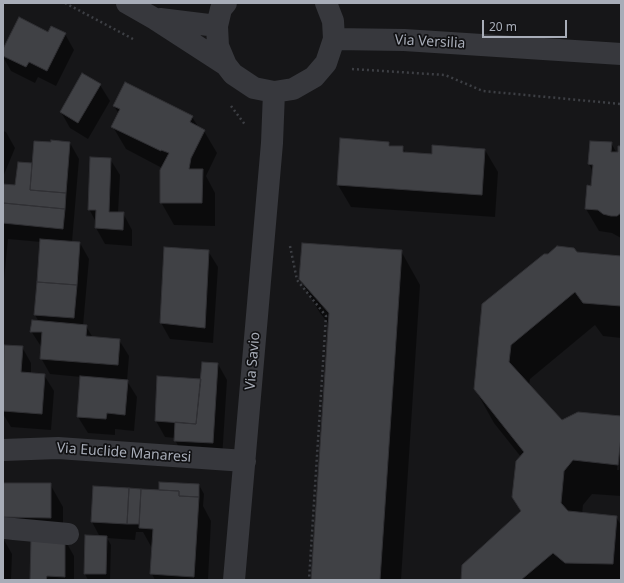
<!DOCTYPE html>
<html>
<head>
<meta charset="utf-8">
<style>
	body { margin:0 }
	#map { position:relative; width:624px; height:583px; overflow:hidden; background:#161618; font-family:"Noto Sans",sans-serif }
	canvas { display:block }
	.frame { position:absolute; inset:0; border:4px solid #a8adb8; pointer-events:none }
	.scale { position:absolute; left:482px; top:20px; width:85px; height:18px; box-sizing:border-box; border:2px solid #a8adb8; border-top:0; padding-left:5px; font-size:12px; line-height:14px; white-space:nowrap; color:#a8adb8; -webkit-text-stroke:3px #111113; paint-order:stroke }
</style>
</head>
<body>
<div id="map">
<canvas width="624" height="583"></canvas>
<div class="frame"></div>
<div class="scale">20 m</div>
</div>
<script>
const c = document.querySelector('canvas').getContext('2d');
c.lineJoin = 'round';
function paint(path, color) { c.fillStyle = color; c.fill(path, 'evenodd'); }
const poly = rows => new Path2D(rows.map(r => 'M' + r).join(''));
function strokePath(path, color, width, dash) { c.strokeStyle = color; c.lineWidth = width; c.lineCap = dash ? 'butt' : 'round'; c.setLineDash(dash || []); c.stroke(path); }
function write(font, color, halo, rows, align = 'center') {
  c.font = font + ' "Noto Sans",sans-serif'; c.lineWidth = 3.5; c.setLineDash([]); c.textBaseline = 'middle'; c.strokeStyle = halo; c.fillStyle = color; for (const [text, x, y, turn = 0] of rows) {
    c.save(); c.translate(x, y); c.rotate((+turn || 0) * Math.PI / 180); c.textAlign = isNaN(turn) ? turn : align; if (halo) c.strokeText(text, 0, 0); c.fillText(text, 0, 0); c.restore();
  }
}
paint(poly([
	[48,33,65,34,74,50,56,86,38,77,35,83,11,71,3,57,3,51],
	[100,85,110,101,88,139,70,128,61,112],
	[114,106,192,117,199,128,204,131,217,153,206,176,215,193,215,226,174,225,161,202,162,168,126,149,113,127,119,114],
	[200,138,201,139,189,163,188,162],
	[3,131,6,132,15,148,3,177],
	[70,143,79,159,72,242,80,243,89,259,83,326,86,326,93,338,119,340,129,356,127,381,137,397,134,431,115,429,115,435,88,433,78,417,81,377,50,374,41,358,42,348,31,331,39,322,35,315,41,242,8,239,3,290,3,185,16,187,19,163,33,164],
	[389,143,391,147,402,147,406,153,432,155,485,150,498,172,495,217,351,207,338,185],
	[611,143,618,155,621,147,621,238,612,233,599,231,586,209,592,187,593,172,589,164],
	[110,159,120,175,118,213,123,213,132,230,132,246,105,244,96,228,96,222,89,209],
	[165,248,208,251,218,267,213,343,170,339,161,323],
	[401,251,420,285,401,580,312,580,329,324,320,313,300,279],
	[576,253,621,257,621,338,603,336,595,325,530,379,529,385,562,421,621,417,621,496,592,494,583,505,582,514,616,517,621,525,621,580,462,580,522,512,521,457,494,423,475,389],
	[619,447,621,447,619,470,617,470],
	[5,346,22,347,31,363,31,374,44,375,54,391,51,430,11,427,3,414,3,384],
	[218,364,227,380,222,459,184,457,175,440,175,438,165,437,156,421],
	[3,484,50,484,63,507,63,540,65,540,74,556,74,580,31,580,32,540,4,540,12,554,11,580,3,580],
	[199,485,204,494,203,506,211,521,208,580,155,580,152,574,153,550,143,532,136,532,135,540,107,538,111,545,110,580,88,580,85,574,100,537,92,522,141,490,142,493]
]), '#0007');
const building = poly([
	[19,17,48,32,51,26,66,33,47,71,29,62,26,67,3,56,3,49,19,17],
	[82,73,101,84,78,123,60,112,82,73],
	[125,82,193,116,190,122,205,130,191,158,189,169,203,169,202,203,160,203,160,170,169,153,161,150,161,151,111,127,120,109,113,106,125,82],
	[340,138,389,142,389,146,403,146,403,152,432,154,432,145,485,149,482,195,337,185,340,138],
	[51,140,70,142,66,193,30,190,34,141,51,142,51,140],
	[590,141,612,142,611,152,618,152,618,146,621,146,621,213,617,216,611,216,603,214,598,210,585,209,587,185,591,186,593,165,588,164,590,141],
	[90,157,111,158,109,212,124,212,123,230,95,228,96,210,88,210,90,157],
	[18,162,32,163,30,190,66,193,65,209,3,203,3,184,15,185,18,162],
	[3,203,65,209,63,229,3,223,3,203],
	[40,239,80,242,77,285,37,282,40,239],
	[302,243,402,250,380,580,311,580,329,313,299,279,302,243],
	[557,246,574,248,577,252,621,256,621,306,583,303,575,292,511,345,509,362,562,420,578,412,621,416,621,437,618,465,573,460,564,471,561,503,568,511,617,516,613,564,565,563,553,553,521,580,461,580,462,565,521,511,512,497,516,461,524,452,474,389,482,304,544,254,548,254,557,246],
	[164,247,209,250,205,328,160,323,164,247],
	[37,282,77,285,74,318,34,315,37,282],
	[32,320,87,325,86,336,120,339,118,365,40,359,42,332,30,332,32,320],
	[4,345,23,346,21,372,45,374,42,414,3,411,4,345],
	[202,362,218,363,213,443,174,441,175,422,196,424,202,362],
	[80,376,128,380,125,415,107,413,106,419,77,417,80,376],
	[157,376,201,379,196,424,155,421,157,376],
	[159,482,199,484,199,497,179,496,179,491,159,490,159,482],
	[3,483,51,483,51,518,3,517,3,483],
	[93,486,129,488,127,524,91,522,93,486],
	[129,488,141,489,139,524,127,524,129,488],
	[141,489,179,491,179,496,199,497,194,577,150,574,153,529,139,528,141,489],
	[85,535,107,536,106,574,84,574,85,535],
	[31,539,65,539,65,577,47,576,46,580,30,580,31,539]
]);
paint(building, '#404145');
strokePath(building, '#303034', 1);
strokePath(poly([
	[65,3,133,39],
	[352,69,445,75,483,91,621,104],
	[231,106,246,126],
	[290,246,297,280,326,316,309,580]
]), '#3d3f44', 2.5, [2, 3]);
strokePath(poly([
	[127,3,155,19,226,65],
	[226,3,221,9,217,26,218,46,226,65,233,74,254,88,274,92,293,89,314,77,326,63,334,39,333,21,326,3],
	[160,19,217,26],
	[334,39,404,40,621,54],
	[3,450,58,448,245,461],
	[3,528,68,534],
	[234,580,272,143,274,92]
]), '#37383d', 22);
write('14px', '#a8adb8', '#111113', [
	["Via Versilia",430,42,3],
	["Via Savio",253,361,-85],
	["Via Euclide Manaresi",124,453,4]
]);
</script>
</body>
</html>
